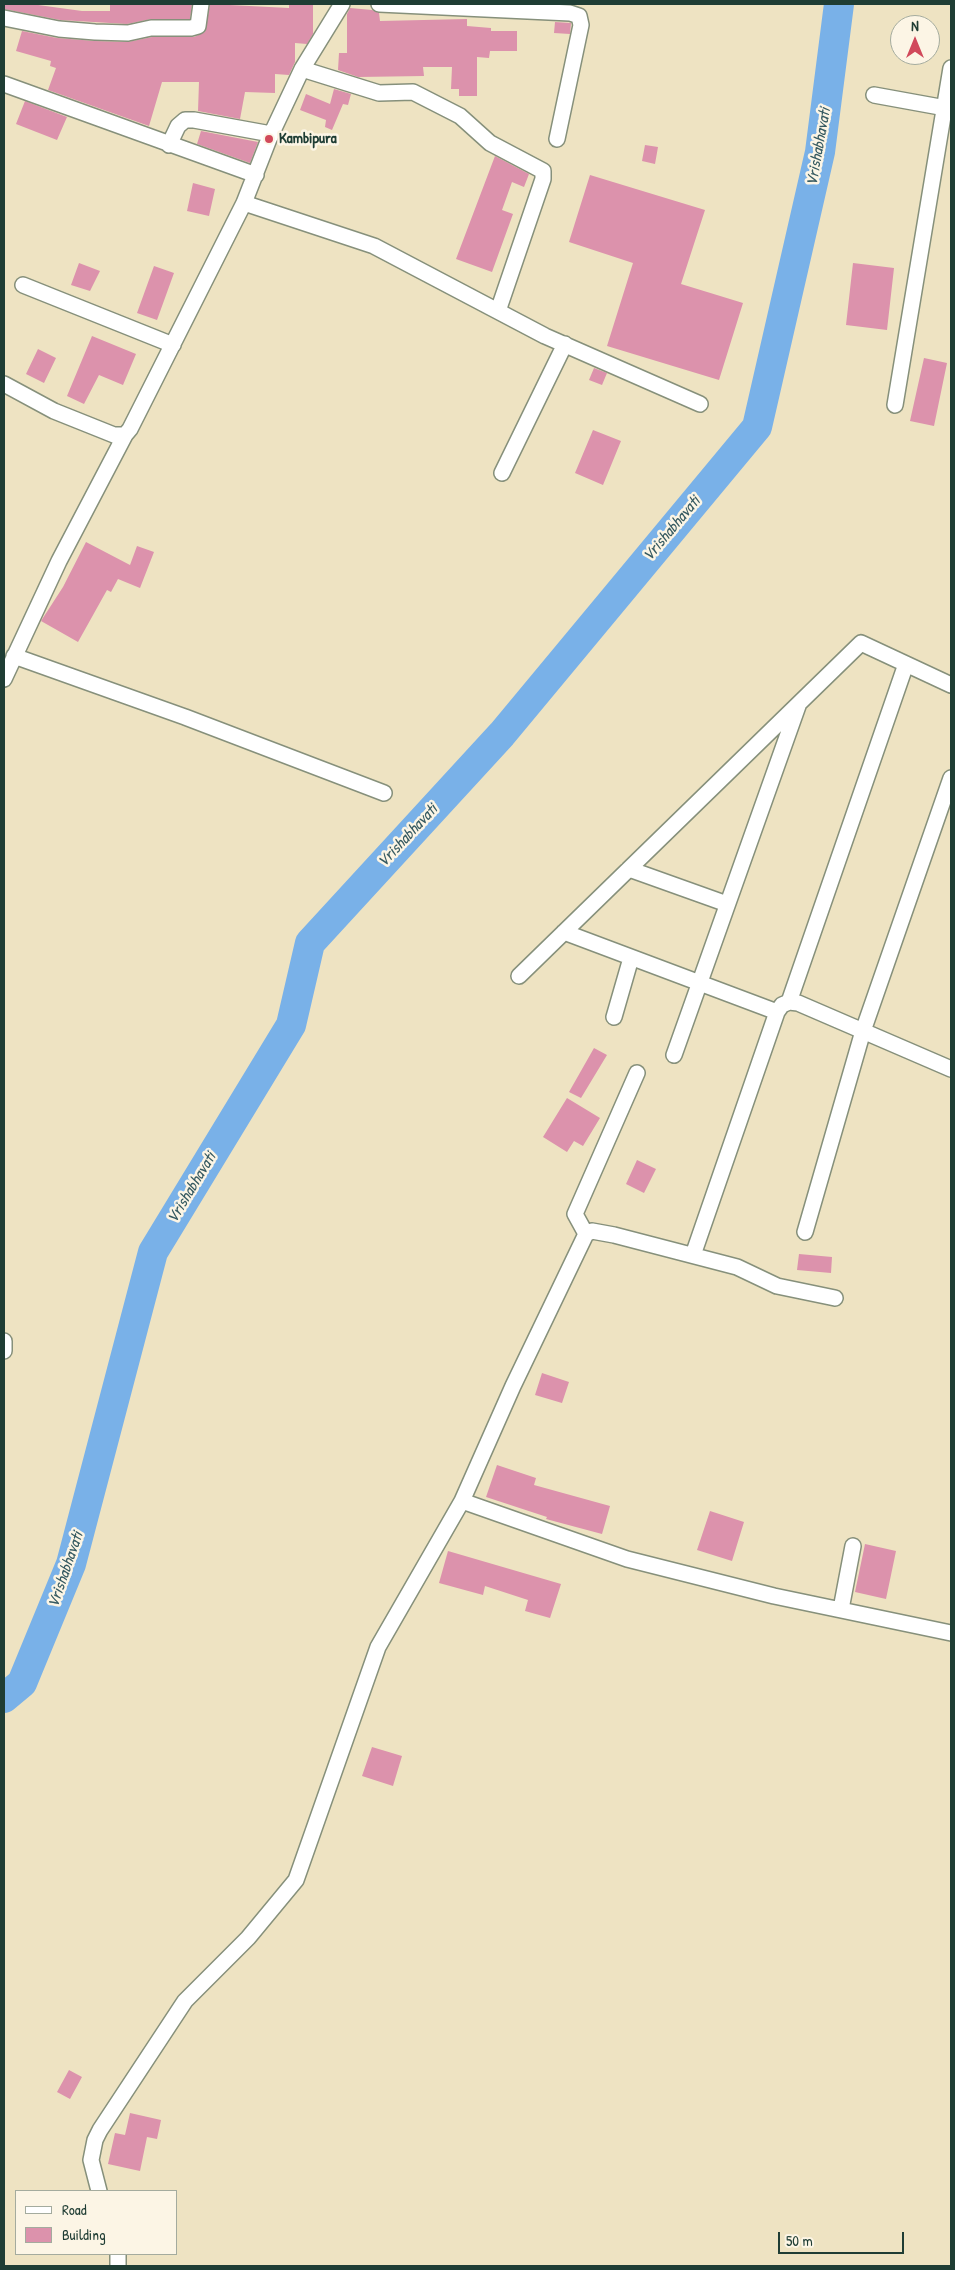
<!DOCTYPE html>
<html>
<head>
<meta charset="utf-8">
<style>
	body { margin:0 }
	#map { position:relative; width:955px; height:2270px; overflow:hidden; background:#eee3c2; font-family:"Patrick Hand",sans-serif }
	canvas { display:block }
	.frame { position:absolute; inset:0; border:5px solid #1f3d34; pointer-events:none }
	.legend { position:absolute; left:15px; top:2190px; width:162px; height:65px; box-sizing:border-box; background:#fcf5e5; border:1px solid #a4ab9e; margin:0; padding:6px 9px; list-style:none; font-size:15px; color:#1f3d34 }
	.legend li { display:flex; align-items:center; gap:10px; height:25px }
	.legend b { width:25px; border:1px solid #a4ab9e }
	.north { position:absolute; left:890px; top:15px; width:50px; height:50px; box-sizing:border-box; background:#fcf5e5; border:1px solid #a4ab9e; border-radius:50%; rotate:0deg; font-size:14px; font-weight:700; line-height:20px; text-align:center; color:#1f3d34 }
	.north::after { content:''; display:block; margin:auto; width:18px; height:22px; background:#d1495b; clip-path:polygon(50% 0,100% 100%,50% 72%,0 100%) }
	.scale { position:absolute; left:778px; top:2232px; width:126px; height:22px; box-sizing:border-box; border:2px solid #1f3d34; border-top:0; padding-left:6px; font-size:15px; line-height:18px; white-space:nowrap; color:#1f3d34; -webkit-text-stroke:4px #fcf5e5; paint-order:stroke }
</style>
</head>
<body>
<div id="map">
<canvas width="955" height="2270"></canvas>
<div class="frame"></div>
<ul class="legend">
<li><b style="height:6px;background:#fff"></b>Road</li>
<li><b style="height:14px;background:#dc92ac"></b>Building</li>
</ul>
<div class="north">N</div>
<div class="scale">50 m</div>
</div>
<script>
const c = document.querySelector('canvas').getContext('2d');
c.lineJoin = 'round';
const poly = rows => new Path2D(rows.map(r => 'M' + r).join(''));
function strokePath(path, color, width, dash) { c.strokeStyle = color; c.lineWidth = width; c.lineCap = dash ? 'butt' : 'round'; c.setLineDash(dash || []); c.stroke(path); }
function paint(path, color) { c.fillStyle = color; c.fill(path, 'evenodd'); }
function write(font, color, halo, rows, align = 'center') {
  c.font = font + ' "Patrick Hand",sans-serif'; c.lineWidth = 5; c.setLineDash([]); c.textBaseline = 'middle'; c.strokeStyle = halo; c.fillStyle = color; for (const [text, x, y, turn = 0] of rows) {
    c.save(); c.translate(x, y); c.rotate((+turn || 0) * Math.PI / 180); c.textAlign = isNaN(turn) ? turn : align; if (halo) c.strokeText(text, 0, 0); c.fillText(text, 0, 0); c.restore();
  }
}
strokePath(poly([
	[4,1698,22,1683,71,1564,153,1252,291,1025,310,943,502,734,757,427,820,152,839,4]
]), '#79b1e8', 30);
paint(poly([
	[4,4,31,4,82,11,110,11,110,4,192,4,190,19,151,19,127,24,60,20,4,9],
	[210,4,289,8,289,4,313,4,313,34,307,44,295,43,295,62,289,75,275,74,275,93,245,92,240,119,198,111,199,82,162,82,149,126,48,90,56,68,50,66,51,61,16,51,22,31,57,38,95,41,128,42,152,37,194,37,205,32],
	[350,8,372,10,379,13,380,21,467,19,467,26,491,28,491,31,517,31,517,51,490,51,489,58,477,57,477,96,459,96,459,89,451,89,452,67,423,67,424,76,358,77,338,70,339,53,347,53,347,14],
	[555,22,571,23,570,34,554,33],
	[334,89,351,94,348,105,343,104,332,130,325,127,326,120,300,110,306,94,330,104],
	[25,101,67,117,57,140,16,124],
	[201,131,258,142,250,163,197,144],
	[645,145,658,147,655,164,642,161],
	[495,156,529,174,524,187,512,182,502,210,513,214,492,272,456,259],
	[590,175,705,210,681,284,743,303,719,380,607,346,633,263,569,242],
	[193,183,215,189,209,216,187,211],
	[79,263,100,271,90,291,71,285],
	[853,263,894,268,887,330,846,325],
	[154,266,174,273,157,320,137,313],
	[92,336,136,354,123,385,99,375,84,404,67,396],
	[38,349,56,358,44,383,26,374],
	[924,358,947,363,934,426,910,421],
	[594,368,607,373,602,385,589,380],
	[593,430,621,441,603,485,575,473],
	[86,542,130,565,137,546,154,552,140,588,118,579,111,592,107,590,78,642,41,621,63,587],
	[594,1048,607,1055,581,1098,569,1092],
	[567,1098,600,1118,583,1146,574,1141,567,1152,543,1137],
	[637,1160,656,1169,644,1193,626,1184],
	[799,1254,832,1257,831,1273,797,1270],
	[542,1373,569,1382,562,1403,535,1395],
	[497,1465,536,1478,534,1485,610,1506,602,1534,546,1519,547,1517,486,1497],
	[710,1511,744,1522,732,1561,697,1550],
	[865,1544,896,1551,886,1599,855,1592],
	[448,1551,561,1584,550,1618,525,1611,528,1600,485,1586,483,1595,439,1583],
	[372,1747,402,1756,393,1786,362,1776],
	[69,2070,82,2077,70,2099,57,2092],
	[130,2113,161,2120,157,2139,147,2137,140,2171,108,2164,115,2133,125,2135]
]), '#dc92ac');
const street = poly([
	[379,4,570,13,579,16,581,25,557,139],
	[4,18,59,29,95,32,128,33,151,28,191,28,198,26,201,4],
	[302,69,379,93,413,92,460,116,490,143,543,171,543,179,498,311],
	[4,84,256,175],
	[874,95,951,109],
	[169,145,178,126,185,120,194,120,271,134],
	[244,203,374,246,545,336,700,404],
	[23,285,173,345],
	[4,384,54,411,114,435,125,435],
	[895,405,951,68],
	[502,473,565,344],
	[14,656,185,717,384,793],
	[4,679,59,561,125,435,130,429,244,203,269,139,302,69,342,4],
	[629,869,727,904],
	[564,932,777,1012],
	[519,976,861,643,951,685],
	[789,1002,906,664],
	[614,1017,631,958],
	[674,1055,798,706],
	[805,1232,863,1031,951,778],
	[586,1234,575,1214,637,1073],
	[693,1255,777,1012,782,1005,789,1002,798,1003,951,1069],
	[4,1341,4,1351],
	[462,1501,627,1559,774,1596,951,1633],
	[841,1609,853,1546],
	[99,2191,91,2160,95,2140,100,2130,185,2001,248,1938,296,1880,378,1647,462,1501,513,1386,586,1234,592,1231,614,1235,737,1267,777,1286,835,1298],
	[118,2266,118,2254]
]);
strokePath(street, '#86907b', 18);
strokePath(street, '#fff', 15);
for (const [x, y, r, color] of [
	[269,139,5,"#d1495b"]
]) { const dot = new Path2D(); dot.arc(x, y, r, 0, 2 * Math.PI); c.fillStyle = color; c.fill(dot); strokePath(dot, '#fcf5e5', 2); }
write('bold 15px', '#1f3d34', '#fcf5e5', [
	["Kambipura",279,139]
], 'left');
write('italic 16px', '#365a61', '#fcf5e5', [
	["Vrishabhavati",819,147,-80],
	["Vrishabhavati",672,529,-50],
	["Vrishabhavati",408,836,-47],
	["Vrishabhavati",192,1188,-59],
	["Vrishabhavati",66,1570,-71]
]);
</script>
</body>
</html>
